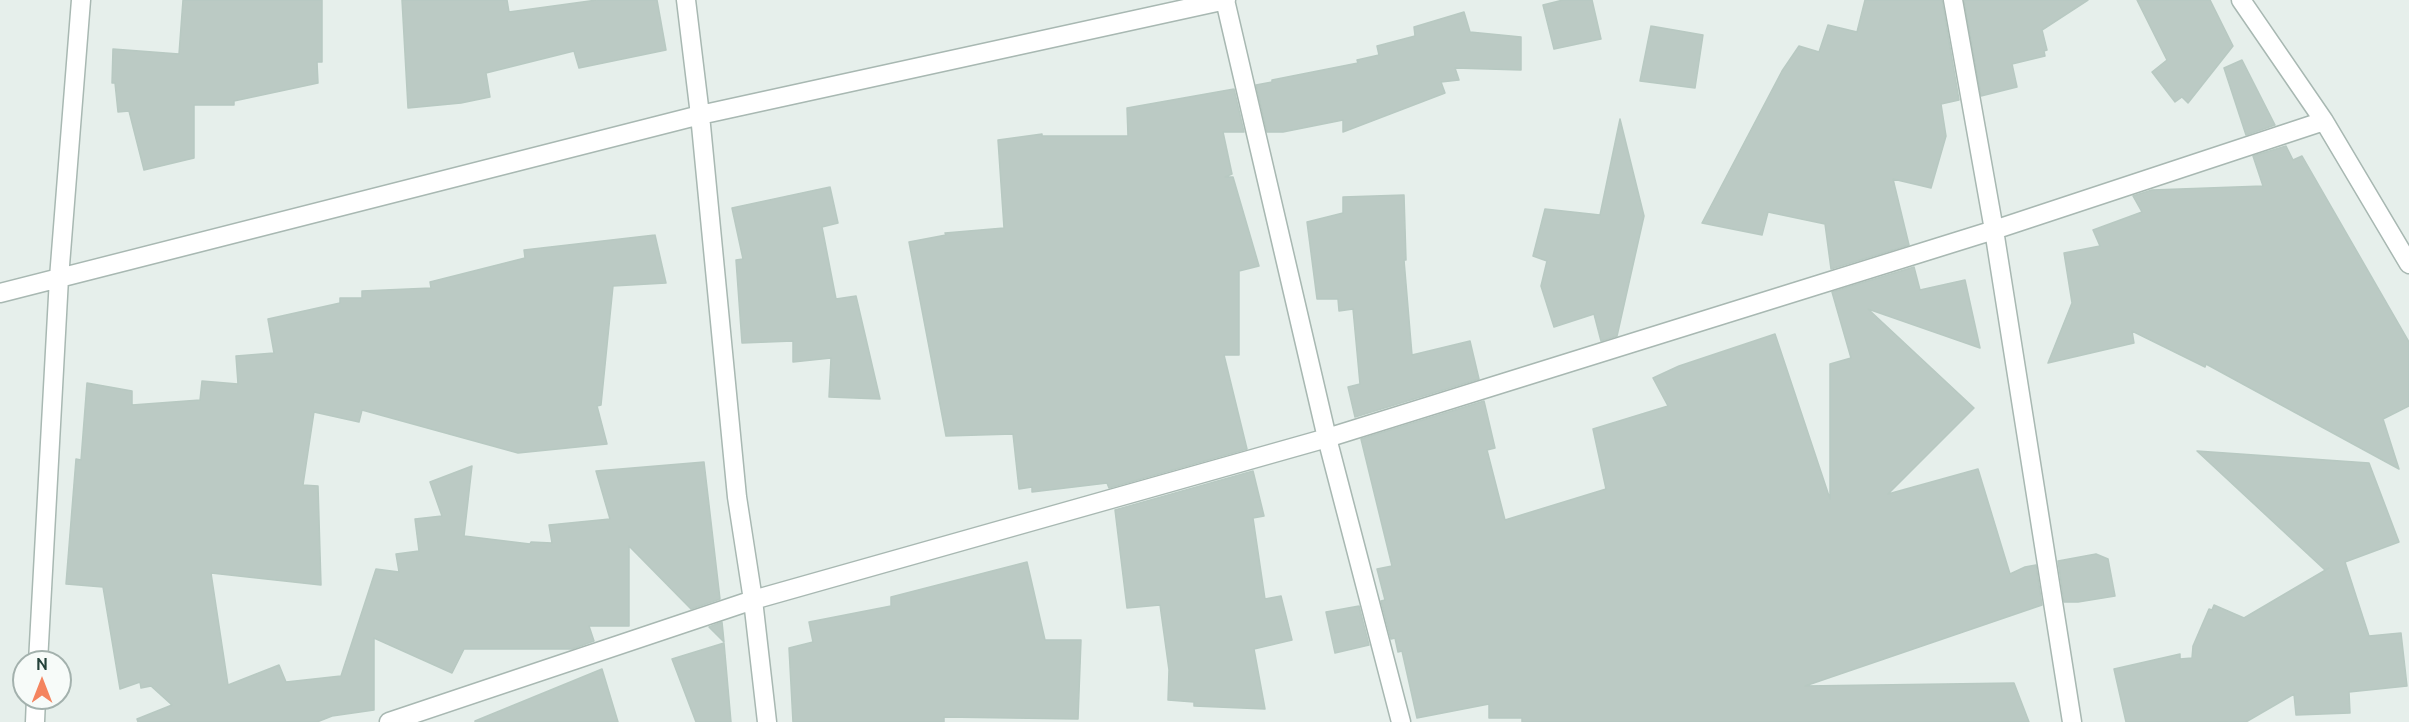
<!DOCTYPE html>
<html>
<head>
<meta charset="utf-8">
<style>
	body { margin:0 }
	#map { position:relative; width:2409px; height:722px; overflow:hidden; background:#e6efeb; font-family:Ubuntu,sans-serif }
	canvas { display:block }
	.north { position:absolute; left:12px; top:650px; width:60px; height:60px; box-sizing:border-box; background:#f7fbf9; border:2px solid #a3b1ad; border-radius:50%; rotate:0deg; font-size:16px; font-weight:700; line-height:24px; text-align:center; color:#24423a }
	.north::after { content:''; display:block; margin:auto; width:21px; height:27px; background:#f4845f; clip-path:polygon(50% 0,100% 100%,50% 72%,0 100%) }
</style>
</head>
<body>
<div id="map">
<canvas width="2409" height="722"></canvas>
<div class="north">N</div>
</div>
<script>
const c = document.querySelector('canvas').getContext('2d');
c.lineJoin = 'round';
function paint(path, color) { c.fillStyle = color; c.fill(path, 'evenodd'); }
const poly = rows => new Path2D(rows.map(r => 'M' + r).join(''));
function strokePath(path, color, width, dash) { c.strokeStyle = color; c.lineWidth = width; c.lineCap = dash ? 'butt' : 'round'; c.setLineDash(dash || []); c.stroke(path); }
const building = poly([
	[183,0,322,0,322,62,317,62,318,83,234,101,234,105,194,105,194,158,144,170,129,111,118,112,115,83,112,83,113,49,179,54,183,0],
	[402,0,507,0,509,12,597,0,657,0,666,50,579,68,574,51,486,73,490,97,461,103,408,108,402,0],
	[1563,0,1592,0,1601,39,1554,49,1543,5,1563,0],
	[1865,0,1942,0,1959,100,1941,104,1946,136,1931,188,1893,179,1909,245,1831,269,1825,224,1768,212,1762,235,1702,223,1782,71,1799,46,1819,52,1828,25,1857,32,1865,0],
	[1964,0,2088,0,2042,30,2047,50,2044,51,2045,56,2012,64,2017,87,1981,96,1964,0],
	[2137,0,2210,0,2233,46,2188,103,2182,97,2175,102,2152,72,2167,60,2137,0],
	[1464,12,1470,32,1521,37,1521,70,1455,68,1459,80,1441,82,1445,93,1343,132,1343,120,1283,132,1267,132,1256,85,1272,82,1272,80,1358,63,1357,60,1379,55,1377,46,1415,36,1414,27,1464,12],
	[1651,26,1703,35,1695,88,1640,81,1651,26],
	[2242,60,2275,125,2246,135,2224,68,2242,60],
	[1234,89,1244,132,1223,132,1232,174,1225,177,1233,177,1259,266,1239,271,1239,355,1224,355,1247,449,1109,488,1107,483,1032,492,1032,487,1019,489,1013,434,946,436,909,242,946,235,945,233,1004,228,998,140,1042,134,1042,136,1128,136,1127,108,1234,89],
	[1620,119,1644,216,1617,336,1601,341,1594,314,1554,327,1541,286,1547,261,1533,256,1545,209,1600,215,1620,119],
	[2286,146,2293,160,2302,156,2409,342,2409,406,2383,419,2399,469,2206,364,2205,367,2132,331,2134,343,2048,363,2072,303,2064,253,2100,246,2093,230,2142,212,2133,196,2152,190,2263,186,2253,156,2286,146],
	[830,187,838,223,822,227,836,299,856,296,880,399,829,397,831,358,793,362,793,341,742,343,736,260,743,259,732,208,830,187],
	[1404,195,1406,260,1404,260,1412,355,1470,341,1479,379,1355,417,1348,387,1360,384,1353,309,1339,311,1338,299,1317,299,1307,222,1343,213,1343,197,1404,195],
	[655,235,666,283,613,286,601,405,597,406,607,444,518,453,362,410,359,422,314,412,303,485,318,486,321,585,211,573,228,685,279,665,286,682,341,676,376,569,399,572,396,554,419,551,415,519,442,516,430,482,472,466,464,536,530,544,531,542,552,543,549,525,610,519,596,471,704,462,720,599,691,609,629,546,629,626,589,626,594,641,572,649,464,649,452,673,374,638,374,710,332,716,317,722,138,722,137,719,172,705,151,686,141,688,140,682,120,689,103,587,66,584,76,459,81,460,87,383,132,391,132,405,200,400,202,381,238,384,236,356,274,353,268,319,340,303,340,298,362,298,362,291,431,288,430,282,525,258,524,250,655,235],
	[1914,267,1920,290,1965,280,1980,348,1868,309,1974,408,1888,494,1978,469,2010,574,2025,567,2036,565,2042,605,1805,686,2014,683,2029,722,1522,722,1522,718,1489,718,1489,704,1417,718,1402,651,1398,652,1395,638,1391,639,1381,601,1385,600,1377,569,1392,566,1361,439,1484,401,1495,448,1487,450,1505,520,1606,489,1593,429,1668,406,1653,378,1679,366,1775,334,1830,499,1830,364,1851,358,1832,292,1914,267],
	[2197,451,2369,463,2399,542,2345,562,2369,636,2401,633,2407,686,2349,692,2350,713,2296,715,2294,694,2246,722,2126,722,2114,669,2180,654,2180,659,2192,658,2193,646,2209,609,2212,610,2214,605,2244,618,2329,568,2325,570,2197,451],
	[1253,471,1264,516,1253,518,1265,599,1281,596,1292,640,1254,649,1265,709,1194,706,1194,702,1168,700,1169,670,1160,605,1127,608,1115,510,1253,471],
	[2096,554,2108,559,2115,596,2078,602,2064,602,2058,561,2096,554],
	[1027,562,1045,640,1081,640,1078,719,944,717,944,722,793,722,789,648,813,642,809,622,891,606,891,597,1027,562],
	[1359,606,1369,645,1335,653,1326,612,1359,606],
	[722,622,724,642,709,627,722,622],
	[724,643,731,722,696,722,672,659,724,643],
	[602,669,618,722,475,722,475,721,602,669]
]);
paint(building, '#bbcac4');
strokePath(building, '#b8c9c2', 1.5);
const street = poly([
	[686,0,700,115,737,497,753,600,767,722],
	[1225,0,1327,438,1401,722],
	[1953,0,1994,230,2072,722],
	[2241,0,2324,121,2409,264],
	[0,293,700,115,1226,0],
	[38,662,59,278,81,0],
	[35,722,36,698],
	[389,722,753,600,1327,438,1994,230,2324,121]
]);
strokePath(street, '#a8b8b2', 21);
strokePath(street, '#fff', 18);
</script>
</body>
</html>
